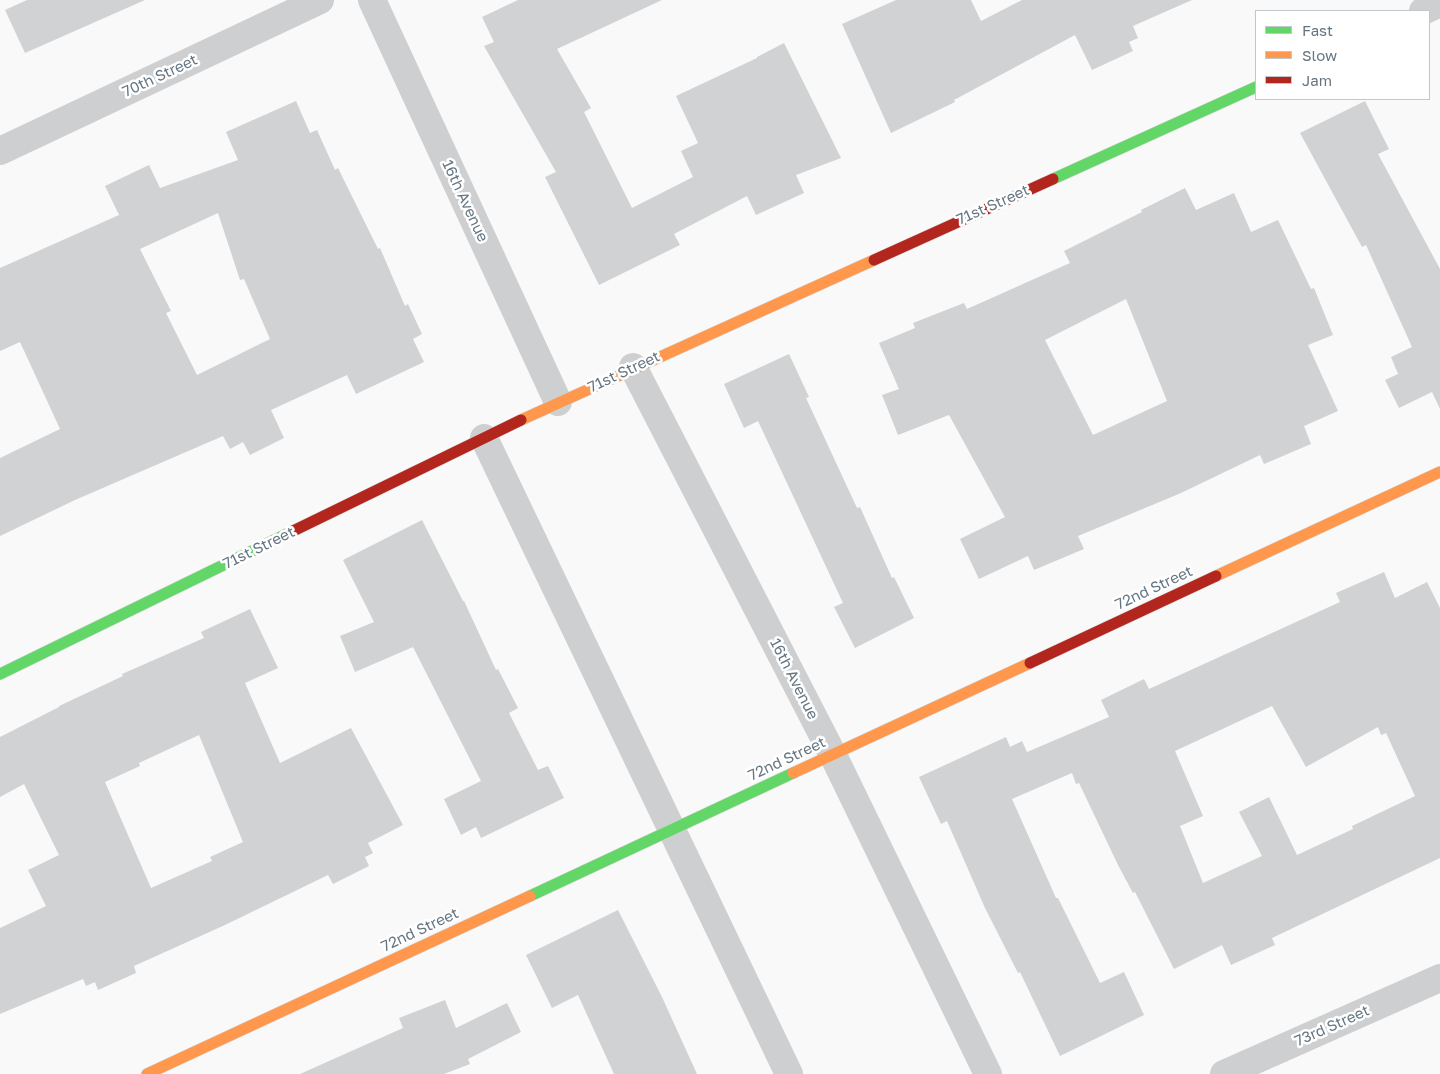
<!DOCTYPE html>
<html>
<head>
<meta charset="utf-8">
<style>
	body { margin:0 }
	#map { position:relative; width:1440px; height:1074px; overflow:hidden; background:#f9f9f9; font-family:"Golos Text",sans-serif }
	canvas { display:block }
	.legend { position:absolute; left:1255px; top:10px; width:175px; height:90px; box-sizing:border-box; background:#fff; border:1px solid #c1c8cd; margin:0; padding:6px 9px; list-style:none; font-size:15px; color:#657683 }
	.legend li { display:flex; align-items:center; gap:10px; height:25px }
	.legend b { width:25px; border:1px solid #c1c8cd }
</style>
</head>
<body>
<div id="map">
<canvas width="1440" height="1074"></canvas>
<ul class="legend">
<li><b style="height:6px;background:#63d668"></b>Fast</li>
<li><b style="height:6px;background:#ff974d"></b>Slow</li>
<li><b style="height:6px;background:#b3261e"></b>Jam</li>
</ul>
</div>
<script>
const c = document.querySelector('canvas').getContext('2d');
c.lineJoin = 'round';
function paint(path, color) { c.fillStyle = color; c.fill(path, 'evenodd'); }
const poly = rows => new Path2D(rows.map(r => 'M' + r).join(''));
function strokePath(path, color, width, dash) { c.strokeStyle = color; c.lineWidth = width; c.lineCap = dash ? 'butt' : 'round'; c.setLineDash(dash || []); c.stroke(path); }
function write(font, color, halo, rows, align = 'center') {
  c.font = font + ' "Golos Text",sans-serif'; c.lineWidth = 5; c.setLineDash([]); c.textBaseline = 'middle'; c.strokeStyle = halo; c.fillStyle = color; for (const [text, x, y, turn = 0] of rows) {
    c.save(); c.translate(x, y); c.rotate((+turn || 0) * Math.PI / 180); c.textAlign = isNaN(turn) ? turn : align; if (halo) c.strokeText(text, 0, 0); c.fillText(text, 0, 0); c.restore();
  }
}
paint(poly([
	[27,0,145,0,25,53,5,10],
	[518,0,662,0,557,49,591,108,584,112,632,208,693,177,681,151,698,143,676,96,757,58,757,57,784,43,841,158,796,175,804,193,756,215,747,196,674,234,680,245,599,285,545,177,556,172,484,46,494,42,482,17],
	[896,0,971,0,981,21,1022,0,1192,0,1133,26,1138,38,1129,42,1133,51,1092,70,1075,35,954,100,955,102,891,133,842,24],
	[296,101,310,133,317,130,335,170,338,168,378,249,380,248,405,306,408,304,422,334,413,339,424,362,356,394,347,375,271,410,284,438,250,455,243,442,230,449,223,436,75,500,0,536,0,458,60,429,20,342,0,351,0,268,119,215,105,186,149,165,160,188,238,160,226,132],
	[218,213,240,280,244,279,270,339,197,375,166,313,171,311,140,249],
	[1365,101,1389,149,1378,154,1440,269,1440,409,1432,392,1399,408,1385,380,1398,374,1391,357,1412,347,1366,245,1362,247,1300,133],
	[1185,188,1196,210,1234,193,1251,232,1278,220,1311,289,1314,288,1333,335,1308,345,1338,411,1304,426,1311,444,1264,464,1260,455,1181,493,1078,536,1084,549,1034,570,1028,556,979,579,960,539,1005,517,949,415,898,435,882,395,899,389,879,343,915,328,913,323,964,303,967,309,1070,263,1064,251,1142,212,1141,210],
	[1126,299,1167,401,1093,435,1045,340],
	[789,354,809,397,806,398,857,508,860,507,892,578,894,577,914,618,855,648,834,607,843,603,758,421,744,428,724,384],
	[422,520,463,601,464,601,496,670,498,669,518,708,509,713,538,770,548,766,564,798,481,838,476,827,461,835,444,799,481,781,413,647,355,672,340,636,374,622,343,560],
	[1384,572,1395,598,1427,582,1440,608,1440,858,1272,938,1275,945,1231,965,1222,945,1174,969,1135,892,1133,893,1118,865,1079,783,1076,784,1072,773,1012,799,1056,898,1058,898,1100,983,1124,972,1144,1015,1060,1056,1020,972,1018,973,985,908,947,821,941,824,919,777,1006,737,1010,747,1022,741,1027,752,1109,717,1101,700,1144,679,1149,689,1261,638,1340,602,1336,593],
	[1272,706,1306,767,1378,727,1381,735,1386,733,1415,796,1352,826,1353,829,1297,855,1269,797,1239,812,1262,856,1203,883,1180,826,1203,816,1175,751],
	[250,609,278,668,245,683,280,763,351,728,403,825,368,843,373,853,365,857,369,866,333,884,328,875,225,925,134,966,136,973,98,990,95,982,86,986,83,979,0,1014,0,928,46,906,28,870,59,855,24,784,0,797,0,737,59,707,59,706,123,676,122,674,204,638,201,632],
	[199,735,243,842,210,857,212,861,151,888,105,782,140,766,139,763],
	[618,910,662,997,697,1074,614,1074,578,995,552,1008,526,955],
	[445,1000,456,1028,507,1003,521,1032,468,1059,470,1064,444,1074,300,1074,403,1028,399,1018]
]), '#d0d2d3');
const fast = poly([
	[1053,179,1256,87],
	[0,674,291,532],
	[530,896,793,773]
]);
const slow = poly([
	[521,420,874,260],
	[1216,576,1440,472],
	[793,773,1030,663],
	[147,1074,530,896]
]);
const jam = poly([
	[874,260,1053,179],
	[291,532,521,420],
	[1030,663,1216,576]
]);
strokePath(fast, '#d5d6d7', 12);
strokePath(slow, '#d5d6d7', 12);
strokePath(jam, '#d5d6d7', 12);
strokePath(poly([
	[372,0,558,402],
	[1423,11,1440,3],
	[0,151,320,0],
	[633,367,833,755,988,1074],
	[484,438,789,1074],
	[1224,1074,1440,978]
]), '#cecfd0', 28);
strokePath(fast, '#63d668', 11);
strokePath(slow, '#ff974d', 11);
strokePath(jam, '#b3261e', 11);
write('15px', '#657683', '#fff', [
	["70th Street",160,76,-25],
	["16th Avenue",465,201,65],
	["71st Street",993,205,-24],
	["71st Street",624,372,-25],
	["71st Street",259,548,-26],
	["72nd Street",1154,588,-25],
	["16th Avenue",794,679,63],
	["72nd Street",787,759,-25],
	["72nd Street",420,930,-25],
	["73rd Street",1332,1026,-24]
]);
</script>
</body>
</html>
